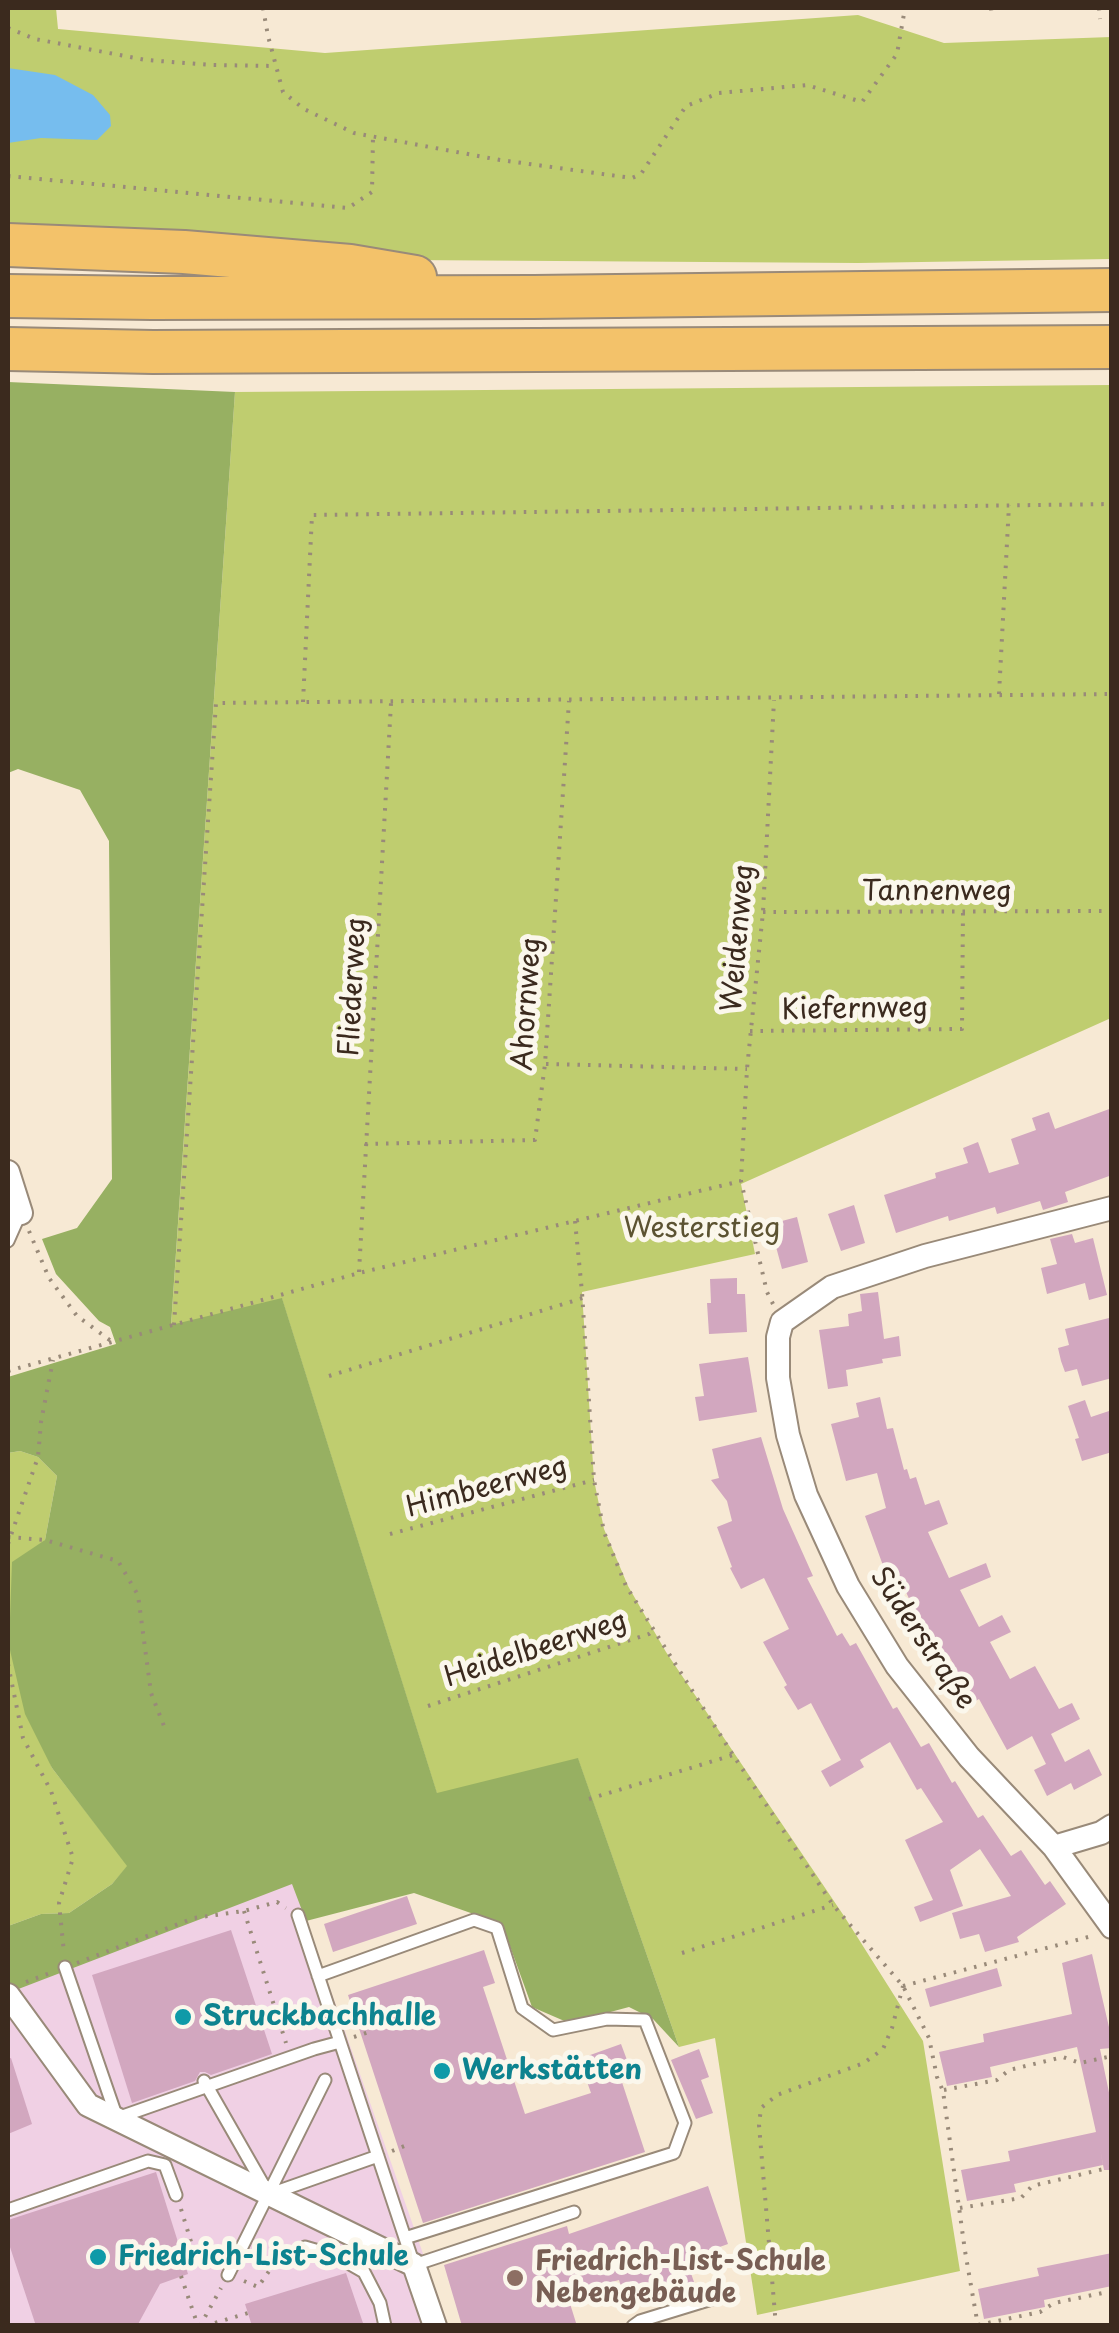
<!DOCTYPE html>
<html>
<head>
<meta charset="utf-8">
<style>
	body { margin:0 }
	#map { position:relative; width:1119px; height:2333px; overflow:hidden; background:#f7e9d4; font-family:"Playpen Sans",sans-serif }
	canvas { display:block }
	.frame { position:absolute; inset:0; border:10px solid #3b2a1e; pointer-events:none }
</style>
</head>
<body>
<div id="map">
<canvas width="1119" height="2333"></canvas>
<div class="frame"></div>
</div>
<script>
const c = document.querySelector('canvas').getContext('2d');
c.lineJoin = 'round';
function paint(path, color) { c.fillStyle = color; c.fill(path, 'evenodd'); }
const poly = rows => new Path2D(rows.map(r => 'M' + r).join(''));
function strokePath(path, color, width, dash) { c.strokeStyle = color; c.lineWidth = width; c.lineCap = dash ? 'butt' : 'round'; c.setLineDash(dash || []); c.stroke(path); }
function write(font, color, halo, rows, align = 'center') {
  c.font = font + ' "Playpen Sans",sans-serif'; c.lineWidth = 10; c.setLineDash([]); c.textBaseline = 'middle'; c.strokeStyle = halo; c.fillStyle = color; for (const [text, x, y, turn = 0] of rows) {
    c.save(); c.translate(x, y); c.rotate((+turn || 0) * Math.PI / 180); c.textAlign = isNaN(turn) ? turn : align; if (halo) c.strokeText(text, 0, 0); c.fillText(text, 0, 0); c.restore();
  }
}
paint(poly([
	[293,1883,448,2325,8,2325,8,1992]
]), '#f0d0e4');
paint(poly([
	[8,8,56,8,58,29,325,53,858,15,944,43,1111,37,1111,259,858,263,406,260,8,234],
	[1111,385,1111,1018,741,1184,755,1254,582,1292,594,1480,604,1529,628,1586,666,1652,844,1916,923,2041,960,2271,757,2315,715,2038,679,2047,578,1759,437,1794,282,1299,171,1326,235,392],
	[20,1451,38,1457,57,1476,45,1540,11,1616,9,1646,52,1768,128,1866,112,1884,69,1913,41,1914,8,1926,8,1453]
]), '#bfcd6f');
paint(poly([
	[8,382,235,392,171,1325,282,1298,437,1793,578,1758,679,2047,653,2019,629,2007,569,2023,532,2007,502,1924,414,1893,306,1921,292,1884,8,1993,8,1926,41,1914,69,1913,112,1884,127,1866,52,1768,25,1714,9,1646,12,1562,45,1540,57,1476,38,1457,20,1451,8,1453,8,1377,116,1344,110,1327,99,1321,56,1274,42,1239,77,1228,112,1179,109,841,80,790,18,769,8,773]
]), '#97b062');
paint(poly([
	[8,68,55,75,93,95,110,115,111,126,97,140,41,138,8,143]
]), '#76bdee');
paint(poly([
	[1112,1108,1112,1175,1065,1192,1068,1202,1043,1210,1040,1201,997,1214,995,1207,949,1221,948,1216,896,1233,884,1195,936,1178,935,1173,968,1163,963,1148,978,1142,989,1173,1019,1164,1011,1139,1036,1130,1032,1118,1049,1112,1055,1129],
	[854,1205,865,1243,841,1251,828,1214],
	[797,1217,808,1262,782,1269,775,1243,768,1245,763,1226],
	[1072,1234,1075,1243,1093,1238,1107,1295,1089,1300,1085,1283,1047,1294,1041,1268,1057,1264,1050,1239],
	[737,1278,737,1294,745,1294,747,1332,709,1334,707,1303,711,1303,710,1279],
	[878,1292,884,1339,899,1336,901,1356,882,1359,883,1363,846,1370,848,1386,828,1389,819,1330,849,1326,848,1314,862,1311,860,1294],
	[1109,1318,1112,1327,1112,1378,1082,1386,1077,1369,1065,1372,1061,1361,1058,1348,1069,1345,1065,1329],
	[748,1357,757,1412,699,1421,695,1397,704,1396,699,1364],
	[880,1397,887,1429,893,1428,904,1470,907,1469,910,1479,916,1477,925,1505,939,1500,948,1524,928,1532,949,1578,986,1563,991,1577,960,1590,979,1627,1002,1615,1011,1632,990,1642,1010,1679,1035,1666,1059,1709,1072,1703,1080,1719,1051,1734,1065,1762,1089,1749,1102,1775,1074,1790,1071,1783,1047,1796,1034,1770,1046,1764,1032,1736,1007,1750,979,1699,974,1702,949,1656,942,1660,920,1615,917,1616,895,1568,885,1571,865,1516,886,1508,877,1473,846,1481,831,1424,859,1417,856,1403],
	[1085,1400,1091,1417,1112,1410,1112,1452,1082,1461,1075,1439,1079,1438,1068,1406],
	[761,1437,783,1509,813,1576,807,1578,837,1636,842,1633,850,1646,856,1643,893,1709,897,1707,921,1747,929,1743,952,1783,955,1781,978,1818,983,1815,1011,1856,1021,1850,1045,1885,1050,1881,1066,1904,1017,1937,1019,1942,985,1952,979,1934,960,1939,952,1913,1011,1896,980,1849,950,1870,963,1906,920,1922,914,1907,933,1900,905,1840,943,1822,921,1788,917,1790,890,1742,860,1760,864,1767,830,1787,821,1771,841,1760,811,1703,798,1710,784,1687,787,1685,763,1642,789,1629,764,1578,741,1589,730,1568,732,1567,717,1527,732,1521,727,1501,711,1480,719,1478,712,1449],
	[407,1896,417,1924,333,1952,324,1924],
	[231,1930,272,2054,211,2075,205,2072,200,2072,195,2081,132,2103,92,1975],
	[484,1950,495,1983,483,1987,525,2114,591,2093,579,2059,621,2044,627,2060,616,2064,645,2152,423,2223,348,1995],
	[1092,1954,1112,2040,1112,2048,1100,2049,1112,2107,1112,2170,1104,2170,1100,2148,1103,2165,1014,2184,1016,2192,967,2201,961,2170,1010,2161,1008,2151,1096,2132,1077,2047,990,2067,992,2077,947,2086,939,2052,984,2042,983,2034,1072,2014,1062,1963],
	[997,1968,1002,1986,930,2007,925,1989],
	[699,2049,709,2077,701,2080,713,2113,696,2119,671,2060],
	[11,2058,32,2124,8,2134,8,2059],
	[156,2172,188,2274,160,2284,137,2326,36,2326,8,2241,8,2220],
	[708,2186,728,2244,686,2259,694,2282,627,2305,619,2280,567,2294,577,2326,462,2326,444,2265,567,2226,569,2234],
	[1112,2253,1112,2286,1044,2300,1045,2307,984,2319,978,2289,1039,2276,1037,2268],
	[346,2273,364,2326,252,2326,245,2304]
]), '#d2a7bf');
const service = poly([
	[8,1241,20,1214],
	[298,1915,414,2265,574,2212],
	[65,1967,117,2118,314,2049,340,2042],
	[318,1976,474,1920,497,1928,522,2008,553,2030,607,2019,645,2020,685,2123,674,2153,405,2238],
	[204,2081,264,2186],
	[273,2193,378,2156],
	[8,2210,148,2161,165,2165,176,2195],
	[305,2247,336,2256,364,2272,380,2303,385,2326],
	[228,2275,325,2080],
	[633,2326,640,2321,715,2298]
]);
const minor = poly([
	[8,1172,21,1213,8,1216],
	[1112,1208,925,1256,832,1287,782,1322,778,1337,778,1378,788,1435,806,1495,848,1586,897,1666,969,1757,1054,1847,1112,1927],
	[1054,1847,1101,1833,1112,1826],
	[8,1995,88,2105,414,2265,435,2326]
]);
const motorway = poly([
	[8,245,184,252,350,266,415,277],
	[8,296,152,298,534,297,1112,290],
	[8,349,153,352,1112,347]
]);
strokePath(service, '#998a79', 15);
strokePath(minor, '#998a79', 26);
strokePath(motorway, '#998a79', 46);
strokePath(poly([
	[263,8,268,36,283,92,304,109,354,133,500,160,632,178,641,174,686,106,719,93,807,85,862,102,897,54,905,8],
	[991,8,992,17],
	[1099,8,1100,19],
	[8,28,35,39,146,60,212,65,276,66],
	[8,176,348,208,372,192,373,136],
	[999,694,1009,505],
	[303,702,312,515,1112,504],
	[763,912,1112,911],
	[750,1031,962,1029,963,911],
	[546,1064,747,1069],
	[365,1144,535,1140,545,1064,569,701],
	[575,1221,582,1292,594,1480,604,1532,626,1586,733,1755,833,1905,903,1986,929,2038,937,2077,943,2091,965,2251,978,2326],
	[29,1231,49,1278,77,1316,111,1341],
	[359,1272,391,703],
	[773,1304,767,1292,741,1181,747,1069,763,912,774,700],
	[174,1325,216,703,1112,694],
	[8,1371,359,1273,741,1181],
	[329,1376,583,1298],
	[390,1534,594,1480],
	[8,1537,45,1540,118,1561,138,1595,151,1693,166,1731],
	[8,1544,38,1457,41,1422,53,1360],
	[8,1664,23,1738,51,1791,73,1858,59,1903,64,1953],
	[428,1706,649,1634,654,1630],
	[589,1799,733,1755],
	[244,1911,286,2043],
	[682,1953,833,1905],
	[77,1963,194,1918,244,1911,277,1902,286,1908],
	[26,1982,50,1973],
	[903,1986,1092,1936],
	[354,2037,369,2032],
	[944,2090,997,2080,1009,2070,1063,2057,1080,2063,1112,2056],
	[392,2151,407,2145],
	[960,2208,1021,2198,1032,2186,1112,2167],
	[181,2209,196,2258,213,2267],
	[181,2276,198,2326],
	[244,2281,258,2287,281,2254,290,2251],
	[978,2325,1040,2312,1054,2303,1112,2291],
	[200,2326,221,2288],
	[205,2326,248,2313],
	[776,2326,759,2125,761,2108,777,2095,864,2063,883,2049,892,2028,903,1986]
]), '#998a79', 4, [2.5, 8]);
strokePath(service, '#fff', 11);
strokePath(minor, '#fff', 22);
strokePath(motorway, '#f3c26a', 42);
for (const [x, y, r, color] of [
	[183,2017,10,"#0f9aa8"],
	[442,2071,10,"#0f9aa8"],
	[98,2257,10,"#0f9aa8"],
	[515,2278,10,"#8d6e63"]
]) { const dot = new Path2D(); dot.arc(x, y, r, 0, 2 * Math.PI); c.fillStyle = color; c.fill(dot); strokePath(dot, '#fbf7ec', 4); }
write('28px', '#3b2a1e', '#fbf7ec', [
	["Tannenweg",937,892],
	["Weidenweg",739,938,-85],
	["Fliederweg",354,987,-87],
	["Ahornweg",528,1004,-86],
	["Kiefernweg",855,1010,-1],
	["Himbeerweg",487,1488,-15],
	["Süderstraße",922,1639,56],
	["Heidelbeerweg",536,1650,-18]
]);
write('28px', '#5c5332', '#fbf7ec', [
	["Westerstieg",702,1229]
]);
write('bold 28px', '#0d838f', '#fbf7ec', [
	["Struckbachhalle",203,2017],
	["Werkstätten",462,2071],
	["Friedrich-List-Schule",118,2257]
], 'left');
write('bold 28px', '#785e54', '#fbf7ec', [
	["Friedrich-List-Schule",535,2262],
	["Nebengebäude",535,2294]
], 'left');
</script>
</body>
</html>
